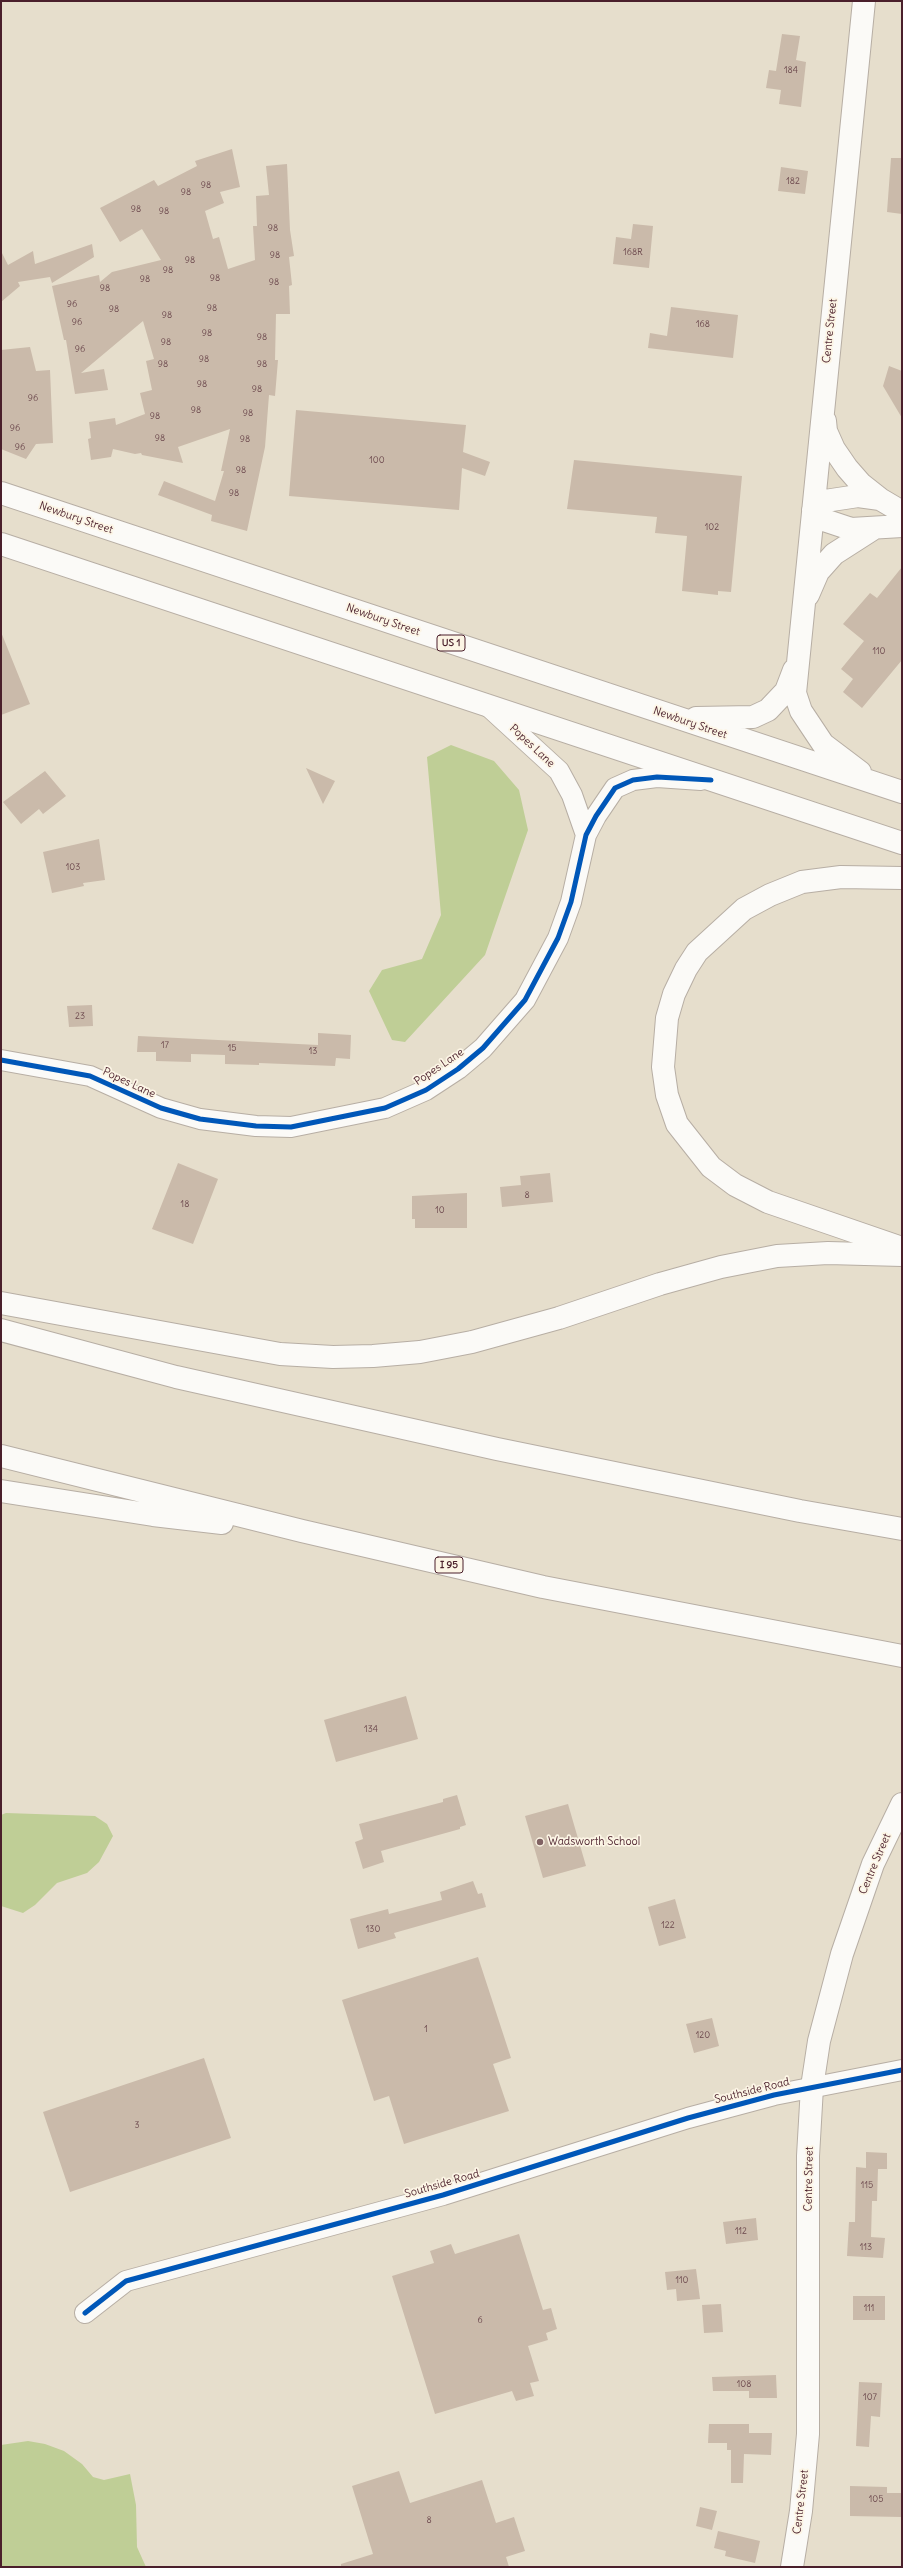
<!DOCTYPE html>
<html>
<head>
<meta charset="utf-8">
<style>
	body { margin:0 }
	#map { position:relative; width:903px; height:2568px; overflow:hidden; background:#e6decc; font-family:Delius,sans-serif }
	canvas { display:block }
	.frame { position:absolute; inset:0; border:2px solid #4a1f2b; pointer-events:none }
</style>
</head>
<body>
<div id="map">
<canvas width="903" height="2568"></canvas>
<div class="frame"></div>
</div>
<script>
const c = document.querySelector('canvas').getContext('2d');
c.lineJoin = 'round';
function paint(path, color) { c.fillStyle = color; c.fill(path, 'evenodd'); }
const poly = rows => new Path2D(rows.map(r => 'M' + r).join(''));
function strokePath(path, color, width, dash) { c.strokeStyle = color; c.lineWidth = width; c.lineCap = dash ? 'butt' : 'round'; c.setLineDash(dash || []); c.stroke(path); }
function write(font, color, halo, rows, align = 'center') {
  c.font = font + ' Delius,sans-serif'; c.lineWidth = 3.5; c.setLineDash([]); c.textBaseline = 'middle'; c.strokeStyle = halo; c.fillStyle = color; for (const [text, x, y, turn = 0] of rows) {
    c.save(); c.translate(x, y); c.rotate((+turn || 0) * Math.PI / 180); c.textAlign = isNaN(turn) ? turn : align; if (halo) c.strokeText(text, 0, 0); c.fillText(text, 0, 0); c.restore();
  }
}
paint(poly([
	[451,745,494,761,519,790,528,830,485,955,405,1042,392,1040,369,991,382,970,422,959,441,915,427,757],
	[6,1813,95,1816,107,1824,113,1836,99,1862,87,1873,57,1883,35,1905,23,1913,1,1906,1,1815],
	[28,2441,45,2444,64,2451,82,2464,93,2477,104,2480,130,2474,136,2505,137,2547,146,2567,1,2567,1,2445]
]), '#bfce96');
paint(poly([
	[782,34,800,36,796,60,806,62,801,107,779,104,781,90,766,88,769,70,776,71],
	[232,149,240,187,220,192,224,203,205,211,213,239,219,237,228,269,255,260,253,226,257,226,256,196,269,195,266,166,287,164,290,230,294,256,289,257,292,285,289,286,290,314,276,314,275,360,278,360,275,396,269,395,265,447,247,531,211,521,212,515,158,495,164,481,215,501,224,471,221,471,230,429,178,447,183,463,142,455,141,453,135,454,113,449,111,457,91,460,88,439,91,438,89,422,115,418,116,425,145,414,140,393,152,390,146,361,154,359,143,321,81,373,104,369,108,390,75,394,66,340,64,340,52,286,99,275,100,282,112,272,161,260,142,229,120,242,100,208,154,180,158,186,197,166,195,161],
	[891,158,902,158,902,214,887,212],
	[781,167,808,171,805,194,778,191],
	[633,224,653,226,649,268,613,264,616,237,631,239],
	[92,244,94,257,52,283,50,277,18,282,20,286,1,302,1,251,8,265,33,251,35,264],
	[671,307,738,315,733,358,648,348,650,333,667,336],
	[30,347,36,371,50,370,53,443,36,444,26,459,1,449,1,350],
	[889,366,902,371,902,418,883,386],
	[296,410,466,425,463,452,490,462,485,476,462,468,459,510,289,496],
	[574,460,742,476,731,592,718,591,718,595,682,591,687,536,655,533,657,517,567,509],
	[902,567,902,660,862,708,843,692,853,679,841,669,864,641,843,624,870,593,877,598],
	[1,632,30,704,1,715],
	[306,768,335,781,323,804],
	[45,771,66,796,43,814,39,809,21,824,3,802],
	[99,839,105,880,83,883,84,886,52,893,43,852],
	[92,1005,93,1026,69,1027,67,1006],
	[318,1033,351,1035,350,1059,336,1058,335,1066,259,1063,259,1065,225,1064,225,1055,191,1054,191,1062,156,1061,156,1052,137,1052,138,1036,318,1045],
	[178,1163,218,1179,193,1244,152,1229],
	[550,1173,553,1202,502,1207,500,1187,521,1185,520,1176],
	[467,1193,467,1228,415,1228,415,1219,412,1219,412,1196],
	[406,1696,418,1739,336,1762,324,1720],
	[457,1795,466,1825,460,1827,460,1829,381,1851,384,1862,363,1869,355,1842,363,1839,359,1824,443,1802,443,1799],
	[568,1804,586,1866,543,1878,525,1816],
	[473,1881,478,1894,482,1893,486,1907,394,1933,396,1938,358,1949,350,1919,388,1909,389,1914,442,1900,440,1892],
	[675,1899,686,1938,659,1946,648,1907],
	[478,1957,511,2058,493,2064,509,2111,404,2144,389,2096,374,2101,342,2000],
	[712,2018,719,2046,694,2053,686,2024],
	[204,2058,231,2138,70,2192,43,2112],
	[866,2152,887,2153,887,2169,878,2169,877,2201,872,2201,871,2237,885,2238,883,2258,847,2256,849,2222,855,2222,856,2167,866,2168],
	[756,2218,758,2240,726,2244,723,2222],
	[519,2234,543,2310,551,2308,557,2329,546,2333,548,2340,528,2346,539,2381,530,2383,534,2396,516,2401,512,2391,435,2414,392,2276,434,2263,430,2251,451,2244,455,2254],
	[696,2269,700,2299,677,2301,676,2289,667,2290,665,2272],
	[853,2296,885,2296,885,2320,853,2320],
	[721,2304,723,2332,704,2333,702,2305],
	[776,2375,777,2398,749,2398,749,2391,713,2391,712,2377],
	[859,2382,882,2383,880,2417,871,2416,869,2447,856,2446],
	[709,2424,749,2424,749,2433,772,2433,771,2455,744,2454,743,2483,731,2483,731,2450,727,2450,727,2443,708,2443],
	[399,2471,410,2503,482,2480,496,2523,514,2517,525,2551,506,2557,509,2567,341,2567,341,2564,373,2554,352,2486],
	[850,2486,887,2487,887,2493,901,2493,901,2517,850,2516],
	[700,2507,717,2511,712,2530,696,2526],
	[718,2531,760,2541,755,2563,725,2556,726,2551,714,2548]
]), '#cabaaa');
const minor = poly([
	[488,706,559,771,572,795,586,835],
	[1,1060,90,1076,161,1108,200,1119,256,1126,291,1127,385,1108,426,1090,458,1069,483,1048,525,1000,558,938,571,902,586,835,596,816,615,788,633,780,657,777,701,780],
	[85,2313,126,2281,443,2195,688,2118,774,2095,902,2070]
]);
const major = poly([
	[825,421,826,431,834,449,847,468,861,484,880,499],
	[1,493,902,792],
	[813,510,825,501,858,496,880,499,902,512],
	[813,510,821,519,851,529,902,526],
	[1,544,902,843],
	[808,595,818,572,834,554,873,529],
	[696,718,753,717,768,710,786,691,794,670],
	[860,772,823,744,801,711,795,693,864,1],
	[902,878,841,877,802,882,770,895,744,909,697,952,686,969,674,994,667,1018,663,1067,667,1095,677,1124,711,1167,735,1185,768,1202,902,1248],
	[792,2567,801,2511,808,2434,808,2156,812,2087,819,2041,842,1954,873,1864,902,1804]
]);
const highway = poly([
	[1,1303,280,1354,333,1357,373,1356,420,1352,472,1342,559,1318,660,1284,721,1267,777,1256,828,1253,902,1255],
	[1,1330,176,1377,497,1449,800,1511,902,1529],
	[1,1456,302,1531,543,1587,902,1656],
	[1,1491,153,1515,222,1523]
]);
strokePath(minor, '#b7aea4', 22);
strokePath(major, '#b7aea4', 24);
strokePath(highway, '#b7aea4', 24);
strokePath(minor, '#fbfaf7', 20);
strokePath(major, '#fbfaf7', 22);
strokePath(highway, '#fbfaf7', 22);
strokePath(poly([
	[1,1060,90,1076,161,1108,200,1119,256,1126,291,1127,385,1108,426,1090,458,1069,483,1048,525,1000,558,938,571,902,586,835,596,816,615,788,633,780,657,777,711,780],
	[85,2313,126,2281,443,2195,688,2118,774,2095,902,2070]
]), '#0057b8', 5);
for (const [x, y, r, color] of [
	[540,1842,4,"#816263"]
]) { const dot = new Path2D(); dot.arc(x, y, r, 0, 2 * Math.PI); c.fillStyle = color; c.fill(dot); strokePath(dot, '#fcf5e5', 1.5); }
write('9px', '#6a464b', null, [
	["184",791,70],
	["182",793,181],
	["98",206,185],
	["98",186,192],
	["98",136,209],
	["98",164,211],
	["98",273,228],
	["168R",633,252],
	["98",275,255],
	["98",190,260],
	["98",168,270],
	["98",215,278],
	["98",145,279],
	["98",274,282],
	["98",105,288],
	["96",72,304],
	["98",212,308],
	["98",114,309],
	["98",167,315],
	["96",77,322],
	["168",703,324],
	["98",207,333],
	["98",262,337],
	["98",166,342],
	["96",80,349],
	["98",204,359],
	["98",163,364],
	["98",262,364],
	["98",202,384],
	["98",257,389],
	["96",33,398],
	["98",196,410],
	["98",248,413],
	["98",155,416],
	["96",15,428],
	["98",160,438],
	["98",245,439],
	["96",20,447],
	["100",377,460],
	["98",241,470],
	["98",234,493],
	["102",712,527],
	["110",879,651],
	["103",73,867],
	["23",80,1016],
	["17",165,1045],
	["15",232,1048],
	["13",313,1051],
	["8",527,1195],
	["18",185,1204],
	["10",440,1210],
	["134",371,1729],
	["122",668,1925],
	["130",373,1929],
	["1",426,2029],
	["120",703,2035],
	["3",137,2125],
	["115",867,2185],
	["112",741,2231],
	["113",866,2247],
	["110",682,2280],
	["111",869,2308],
	["6",480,2320],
	["108",744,2384],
	["107",870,2397],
	["105",876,2499],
	["8",429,2520]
]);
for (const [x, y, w] of [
	[451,643,28],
	[449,1565,28]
]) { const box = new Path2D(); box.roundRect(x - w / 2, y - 8, w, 16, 3); c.fillStyle = '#fcf5e5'; c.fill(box); strokePath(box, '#4a1f2b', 1); }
write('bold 10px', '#4a1f2b', null, [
	["US 1",451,643],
	["I 95",449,1565]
]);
write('11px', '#4a1f2b', '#fcf5e5', [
	["Centre Street",830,331,-84],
	["Newbury Street",76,518,19],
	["Newbury Street",383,620,19],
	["Newbury Street",690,723,19],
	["Popes Lane",532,746,43],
	["Popes Lane",439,1067,-34],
	["Popes Lane",129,1083,25],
	["Centre Street",875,1864,-67],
	["Southside Road",752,2091,-14],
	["Centre Street",809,2179,-89],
	["Southside Road",442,2184,-16],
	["Centre Street",801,2502,-83]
]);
write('11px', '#4a1f2b', '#fcf5e5', [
	["Wadsworth School",548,1842]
], 'left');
</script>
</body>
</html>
